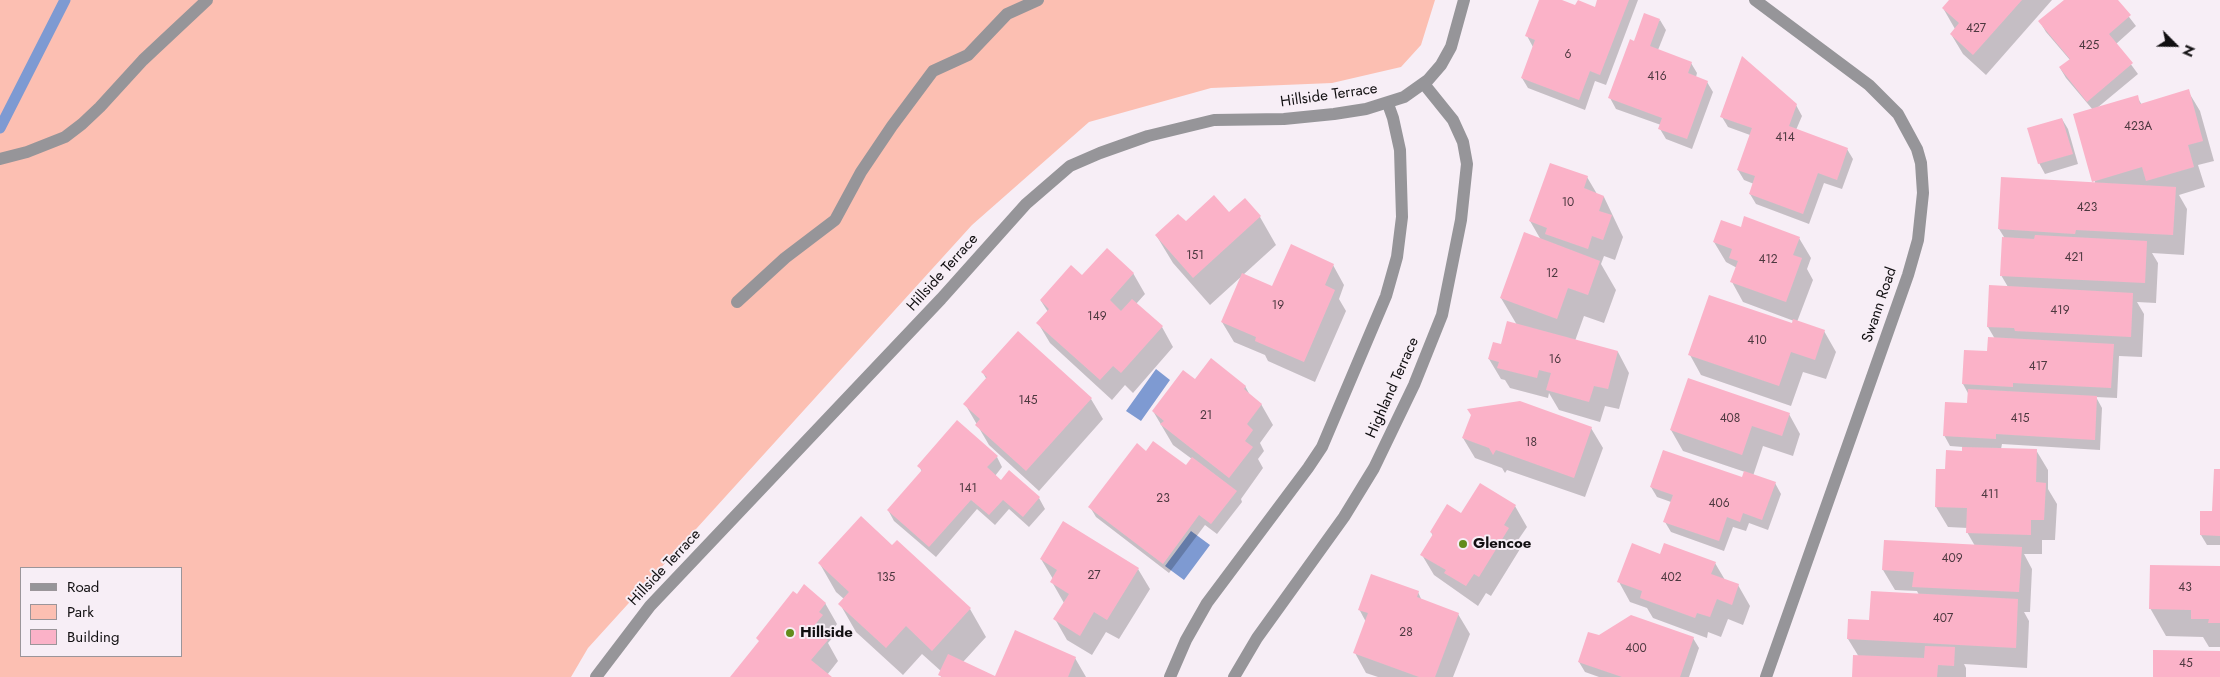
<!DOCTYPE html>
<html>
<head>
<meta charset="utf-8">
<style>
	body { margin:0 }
	#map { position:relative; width:2220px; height:677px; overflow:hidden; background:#f7eef6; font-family:Jost,sans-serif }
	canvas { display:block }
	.legend { position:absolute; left:20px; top:567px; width:162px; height:90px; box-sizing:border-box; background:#f7eef6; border:1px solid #9b959a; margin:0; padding:6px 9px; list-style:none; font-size:15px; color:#110f11 }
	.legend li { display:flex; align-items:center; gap:10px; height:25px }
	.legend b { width:25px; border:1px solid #9b959a }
	.north { position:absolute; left:2150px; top:20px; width:50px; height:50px; -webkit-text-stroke:4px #f7eef6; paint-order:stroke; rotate:113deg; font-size:14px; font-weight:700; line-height:20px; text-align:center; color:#110f11 }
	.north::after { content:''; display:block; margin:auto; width:18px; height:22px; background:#110f11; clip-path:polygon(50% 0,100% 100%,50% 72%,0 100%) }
</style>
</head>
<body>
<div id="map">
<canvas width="2220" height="677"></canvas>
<ul class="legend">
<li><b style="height:6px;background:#969599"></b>Road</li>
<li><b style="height:14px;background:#fcbfb2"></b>Park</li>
<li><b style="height:14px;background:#fbb2c8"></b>Building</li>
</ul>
<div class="north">N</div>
</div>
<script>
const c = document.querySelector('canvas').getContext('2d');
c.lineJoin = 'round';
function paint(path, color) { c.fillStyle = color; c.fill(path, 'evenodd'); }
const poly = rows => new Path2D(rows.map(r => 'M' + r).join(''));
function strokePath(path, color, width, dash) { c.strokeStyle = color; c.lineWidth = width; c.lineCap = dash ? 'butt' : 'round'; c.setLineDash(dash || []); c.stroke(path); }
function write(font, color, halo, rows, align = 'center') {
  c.font = font + ' Jost,sans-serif'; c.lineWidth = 4; c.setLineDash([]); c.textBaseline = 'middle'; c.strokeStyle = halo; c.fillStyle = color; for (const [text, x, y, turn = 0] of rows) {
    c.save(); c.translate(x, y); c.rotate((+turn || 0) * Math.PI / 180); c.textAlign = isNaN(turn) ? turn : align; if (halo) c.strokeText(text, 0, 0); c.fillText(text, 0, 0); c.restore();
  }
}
paint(poly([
	[0,0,1435,0,1421,45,1401,67,1332,83,1211,88,1089,122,972,225,588,648,571,677,0,677],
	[21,568,181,568,181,656,21,656]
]), '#fcbfb2');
paint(poly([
	[1156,369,1170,380,1141,421,1126,411],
	[1191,531,1210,545,1184,580,1165,566]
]), '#7e9ad2');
paint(poly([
	[1540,0,1559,0,1575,6,1595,8,1599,0,1638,0,1606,85,1595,81,1585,110,1528,88,1522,78,1533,47,1527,36],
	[1950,0,2052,0,1986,75,1963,54,1951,34,1955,29,1943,8],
	[2066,0,2116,0,2136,26,2116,44,2138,74,2097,108,2137,97,2142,105,2188,91,2200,111,2214,161,2198,165,2205,187,2179,195,2187,209,2184,255,2152,253,2158,263,2156,303,2137,302,2144,314,2142,357,2119,356,2117,398,2096,397,2102,408,2100,450,2002,444,2001,449,2036,450,2048,470,2048,489,2057,504,2055,540,2042,540,2042,554,2024,554,2032,569,2030,612,2024,612,2029,621,2027,668,1964,664,1966,668,1966,677,1853,677,1859,657,1848,639,1870,621,1919,595,1917,591,1895,590,1883,570,1975,546,1967,532,1968,528,1948,527,1936,507,1947,470,1963,452,1963,447,1950,446,1944,435,1969,404,1969,395,1963,384,1989,352,1995,339,1988,327,2008,287,2001,275,2004,237,1999,229,2095,184,2093,110,2066,78,2060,68,2070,60,2046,32,2040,22],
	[1660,20,1666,30,1658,50,1691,63,1697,73,1696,77,1707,82,1713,92,1692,149,1666,139,1660,129,1661,125,1616,109,1610,98,1635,43],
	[1796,105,1802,116,1796,130,1847,149,1853,159,1842,189,1824,183,1809,224,1756,204,1750,194,1754,184,1744,180,1738,170,1750,135,1728,127,1722,117],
	[2062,119,2068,129,2078,164,2045,174,2039,163],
	[1587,177,1597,194,1604,197,1623,237,1615,260,1604,256,1601,264,1616,290,1604,323,1584,316,1575,341,1618,352,1629,373,1619,409,1605,406,1600,422,1559,410,1549,393,1548,398,1510,388,1505,380,1501,379,1489,359,1502,346,1517,325,1501,298,1541,240,1530,221],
	[1229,214,1260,217,1276,245,1243,275,1273,288,1333,265,1344,285,1339,299,1346,311,1315,382,1268,361,1265,355,1234,342,1222,322,1243,275,1210,305,1173,263,1156,235,1186,223],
	[1741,229,1799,238,1811,258,1807,269,1813,280,1797,322,1824,331,1836,352,1826,379,1803,372,1791,406,1701,375,1690,355,1792,325,1794,321,1743,302,1732,282,1737,268,1726,262,1714,242],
	[1133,273,1145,294,1136,304,1162,327,1173,347,1133,393,1125,385,1112,400,1050,343,1038,323,1048,312,1041,301,1082,277],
	[983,373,1091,399,1103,419,1039,491,989,445,965,404,987,380],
	[1195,381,1245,386,1251,397,1261,404,1273,425,1260,443,1264,451,1258,459,1263,468,1241,499,1242,502,1217,534,1205,525,1169,573,1096,517,1090,507,1146,452,1186,467,1192,459,1173,445,1153,411],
	[1789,414,1800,434,1793,456,1763,446,1753,476,1775,483,1781,494,1768,530,1749,523,1746,531,1733,527,1724,551,1671,532,1665,522,1671,502,1657,497,1651,487,1743,479,1745,472,1683,451,1671,430],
	[1591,428,1603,448,1585,497,1507,470,1505,473,1502,468,1475,458,1463,438],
	[997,457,1002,467,995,476,1001,481,1009,472,1039,498,1045,509,1029,527,1009,509,995,525,977,509,936,557,894,521,888,510,922,472,919,466],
	[2220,470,2220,545,2207,545,2201,535,2213,512],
	[1480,485,1515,506,1527,527,1516,543,1520,549,1491,596,1486,593,1478,606,1434,575,1422,555,1433,536,1431,532,1462,515],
	[892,546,970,609,986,637,963,662,996,677,941,677,942,672,922,654,903,675,856,632,840,604,844,599,836,592,820,564],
	[1041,559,1138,569,1150,589,1119,639,1106,632,1092,655,1067,640,1055,619,1064,603,1052,582,1053,579],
	[1715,563,1725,580,1738,585,1750,606,1743,625,1728,619,1721,637,1708,632,1707,638,1653,618,1647,608,1630,602,1619,582],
	[2220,568,2220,647,2209,647,2203,637,2166,636,2150,608],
	[1418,592,1422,601,1458,614,1470,634,1453,677,1378,677,1366,673,1355,653,1366,622,1359,609],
	[825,603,837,624,831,632,834,636,828,643,838,661,827,675,830,677,732,677],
	[1693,638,1699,648,1689,677,1599,677,1585,672,1579,662],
	[1075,658,1086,677,996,677]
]), '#0003');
strokePath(poly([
	[0,128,65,0]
]), '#7e9ad2', 11);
paint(poly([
	[1539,0,1562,0,1575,5,1578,0,1595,7,1597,0,1629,0,1600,75,1590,71,1579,100,1521,78,1535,40,1525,36],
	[1949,0,2022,0,1973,55,1950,34,1959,23,1942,8],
	[2064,0,2118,0,2131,15,2109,34,2133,63,2087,102,2059,67,2070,59,2038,21],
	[1644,13,1660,19,1650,46,1692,62,1688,73,1708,81,1687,139,1658,129,1662,118,1608,98,1630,39,1634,41],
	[1742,56,1797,104,1789,126,1848,148,1837,180,1818,173,1803,214,1749,194,1755,176,1737,170,1752,128,1720,117],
	[2189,89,2203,141,2188,145,2194,167,2146,181,2142,167,2092,182,2073,114,2138,95,2140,104],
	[2062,118,2073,154,2038,164,2027,128],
	[1550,163,1588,176,1584,188,1604,196,1599,211,1612,215,1603,240,1592,236,1588,249,1545,234,1547,228,1529,221],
	[2001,177,2176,187,2173,235,2076,230,2075,234,1998,229],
	[1214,195,1229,212,1245,198,1261,216,1193,278,1155,235,1178,214,1186,221],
	[1744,216,1800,237,1793,255,1802,258,1786,302,1730,282,1738,261,1729,258,1732,249,1713,242,1721,220,1741,227],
	[1524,232,1600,261,1588,295,1568,288,1557,319,1500,298],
	[2035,235,2147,241,2145,283,2000,276,2002,237,2034,239],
	[1291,244,1334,264,1325,285,1335,290,1304,362,1255,341,1256,337,1221,322,1242,273,1272,286],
	[1107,248,1134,273,1110,300,1121,311,1132,299,1163,326,1121,373,1113,366,1100,380,1036,323,1049,309,1040,300,1071,265,1082,275],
	[1989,285,2133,293,2131,337,2015,331,2014,328,1987,327],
	[1709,295,1792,323,1793,319,1825,330,1815,360,1791,352,1779,386,1688,355],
	[1507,321,1618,351,1608,389,1594,386,1589,402,1546,390,1551,373,1539,370,1537,378,1497,368,1499,362,1488,359,1493,342,1501,344],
	[1018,331,1092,398,1026,471,975,425,980,419,963,404,987,377,981,372],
	[1988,337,2114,344,2111,388,2013,383,2013,387,1962,384,1964,350,1987,351],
	[1211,358,1246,386,1244,389,1262,404,1247,424,1253,430,1245,441,1253,447,1229,478,1160,424,1164,421,1152,411,1183,370,1195,379],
	[1688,378,1790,413,1782,436,1752,426,1742,455,1670,430],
	[1968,389,2097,396,2095,440,1996,434,1996,439,1943,436,1945,402,1967,403],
	[1520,401,1592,427,1574,478,1496,450,1493,455,1489,448,1462,438,1471,415,1467,409],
	[957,420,998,456,987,467,1001,480,1009,470,1040,497,1023,517,1003,500,989,515,971,500,929,547,887,510,922,470,917,466],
	[1153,441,1186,465,1192,457,1237,491,1211,524,1199,515,1163,564,1088,507,1137,443,1146,451],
	[1962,447,2037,449,2036,482,2046,483,2044,520,2031,520,2031,535,1966,533,1967,508,1935,507,1936,469,1945,469,1946,450,1962,451],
	[1663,450,1742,477,1744,471,1776,482,1762,520,1743,513,1740,522,1727,517,1719,541,1663,522,1673,495,1650,487],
	[2214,469,2220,469,2220,536,2200,535,2200,511,2212,511],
	[1480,483,1516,505,1504,525,1509,528,1479,577,1474,574,1466,586,1444,573,1446,570,1420,555,1433,534,1430,532,1447,504,1461,513],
	[861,516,892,545,897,540,971,608,932,651,906,626,886,648,838,604,849,592,818,563],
	[1063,521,1139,568,1107,620,1094,612,1080,636,1053,619,1069,594,1050,582,1057,570,1040,559],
	[1884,540,2022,547,2019,592,1912,587,1914,572,1882,570],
	[1632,543,1660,554,1664,543,1716,562,1711,574,1739,584,1732,605,1717,599,1710,617,1697,613,1695,618,1640,598,1642,591,1617,582],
	[2150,565,2220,566,2220,623,2208,623,2209,619,2191,619,2191,610,2149,609],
	[1371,574,1419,591,1417,597,1459,613,1435,677,1419,677,1353,653,1368,613,1358,610],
	[804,584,826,603,819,612,823,615,812,628,828,640,811,660,832,677,730,677,759,641,756,638,793,591,797,594],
	[1871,591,2018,599,2016,648,1847,639,1848,619,1869,620],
	[1631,615,1694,637,1680,677,1622,677,1578,662,1588,632,1599,635],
	[1015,630,1076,657,1068,677,942,677,938,675,948,654,995,676],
	[1925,646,1955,647,1954,666,1938,665,1937,677,1852,677,1853,655,1924,658],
	[2153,650,2220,651,2220,677,2153,677]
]), '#fbb2c8');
strokePath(poly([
	[0,159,27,152,65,137,82,124,100,107,143,60,207,0],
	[737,302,785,258,835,220,861,172,892,126,933,71,968,55,1007,14,1038,0]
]), '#969599', 12);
strokePath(poly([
	[1755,0,1869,85,1898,114,1917,149,1921,163,1923,193,1918,240,1908,275,1766,677],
	[596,677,650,606,941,299,1026,204,1070,166,1100,153,1148,136,1214,120,1284,119,1334,114,1366,109,1404,97,1428,80,1441,65,1451,47,1464,0],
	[1170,677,1186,640,1207,603,1308,468,1322,447,1386,296,1397,257,1402,217,1400,150,1393,118,1388,104],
	[1234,677,1257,638,1344,517,1374,468,1414,385,1442,315,1461,220,1467,164,1463,142,1453,120,1424,84]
]), '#969599', 12);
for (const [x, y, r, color] of [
	[1463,544,5,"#628c1c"],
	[790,633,5,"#628c1c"]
]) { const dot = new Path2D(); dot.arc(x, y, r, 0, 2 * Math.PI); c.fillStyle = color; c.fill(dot); strokePath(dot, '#f7eef6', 2); }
write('12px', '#4c383f', null, [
	["427",1976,29],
	["425",2089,46],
	["6",1568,55],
	["416",1657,77],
	["423A",2138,127],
	["414",1785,138],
	["10",1568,203],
	["423",2087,208],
	["151",1195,256],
	["421",2074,258],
	["412",1768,260],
	["12",1552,274],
	["19",1278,306],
	["419",2060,311],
	["149",1097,317],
	["410",1757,341],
	["16",1555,360],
	["417",2038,367],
	["145",1028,401],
	["21",1206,416],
	["408",1730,419],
	["415",2020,419],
	["18",1531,443],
	["141",968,489],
	["411",1990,495],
	["23",1163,499],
	["406",1719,504],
	["409",1952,559],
	["27",1094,576],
	["135",886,578],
	["402",1671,578],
	["43",2185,588],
	["407",1943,619],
	["28",1406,633],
	["400",1636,649],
	["45",2186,664]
]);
write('15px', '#110f11', '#f7eef6', [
	["Hillside Terrace",1329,96,-8],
	["Hillside Terrace",943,273,-48],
	["Swann Road",1880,305,-71],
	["Highland Terrace",1393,388,-66],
	["Hillside Terrace",665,568,-47]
]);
write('bold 15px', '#110f11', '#f7eef6', [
	["Glencoe",1473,544],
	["Hillside",800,633]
], 'left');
</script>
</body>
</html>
